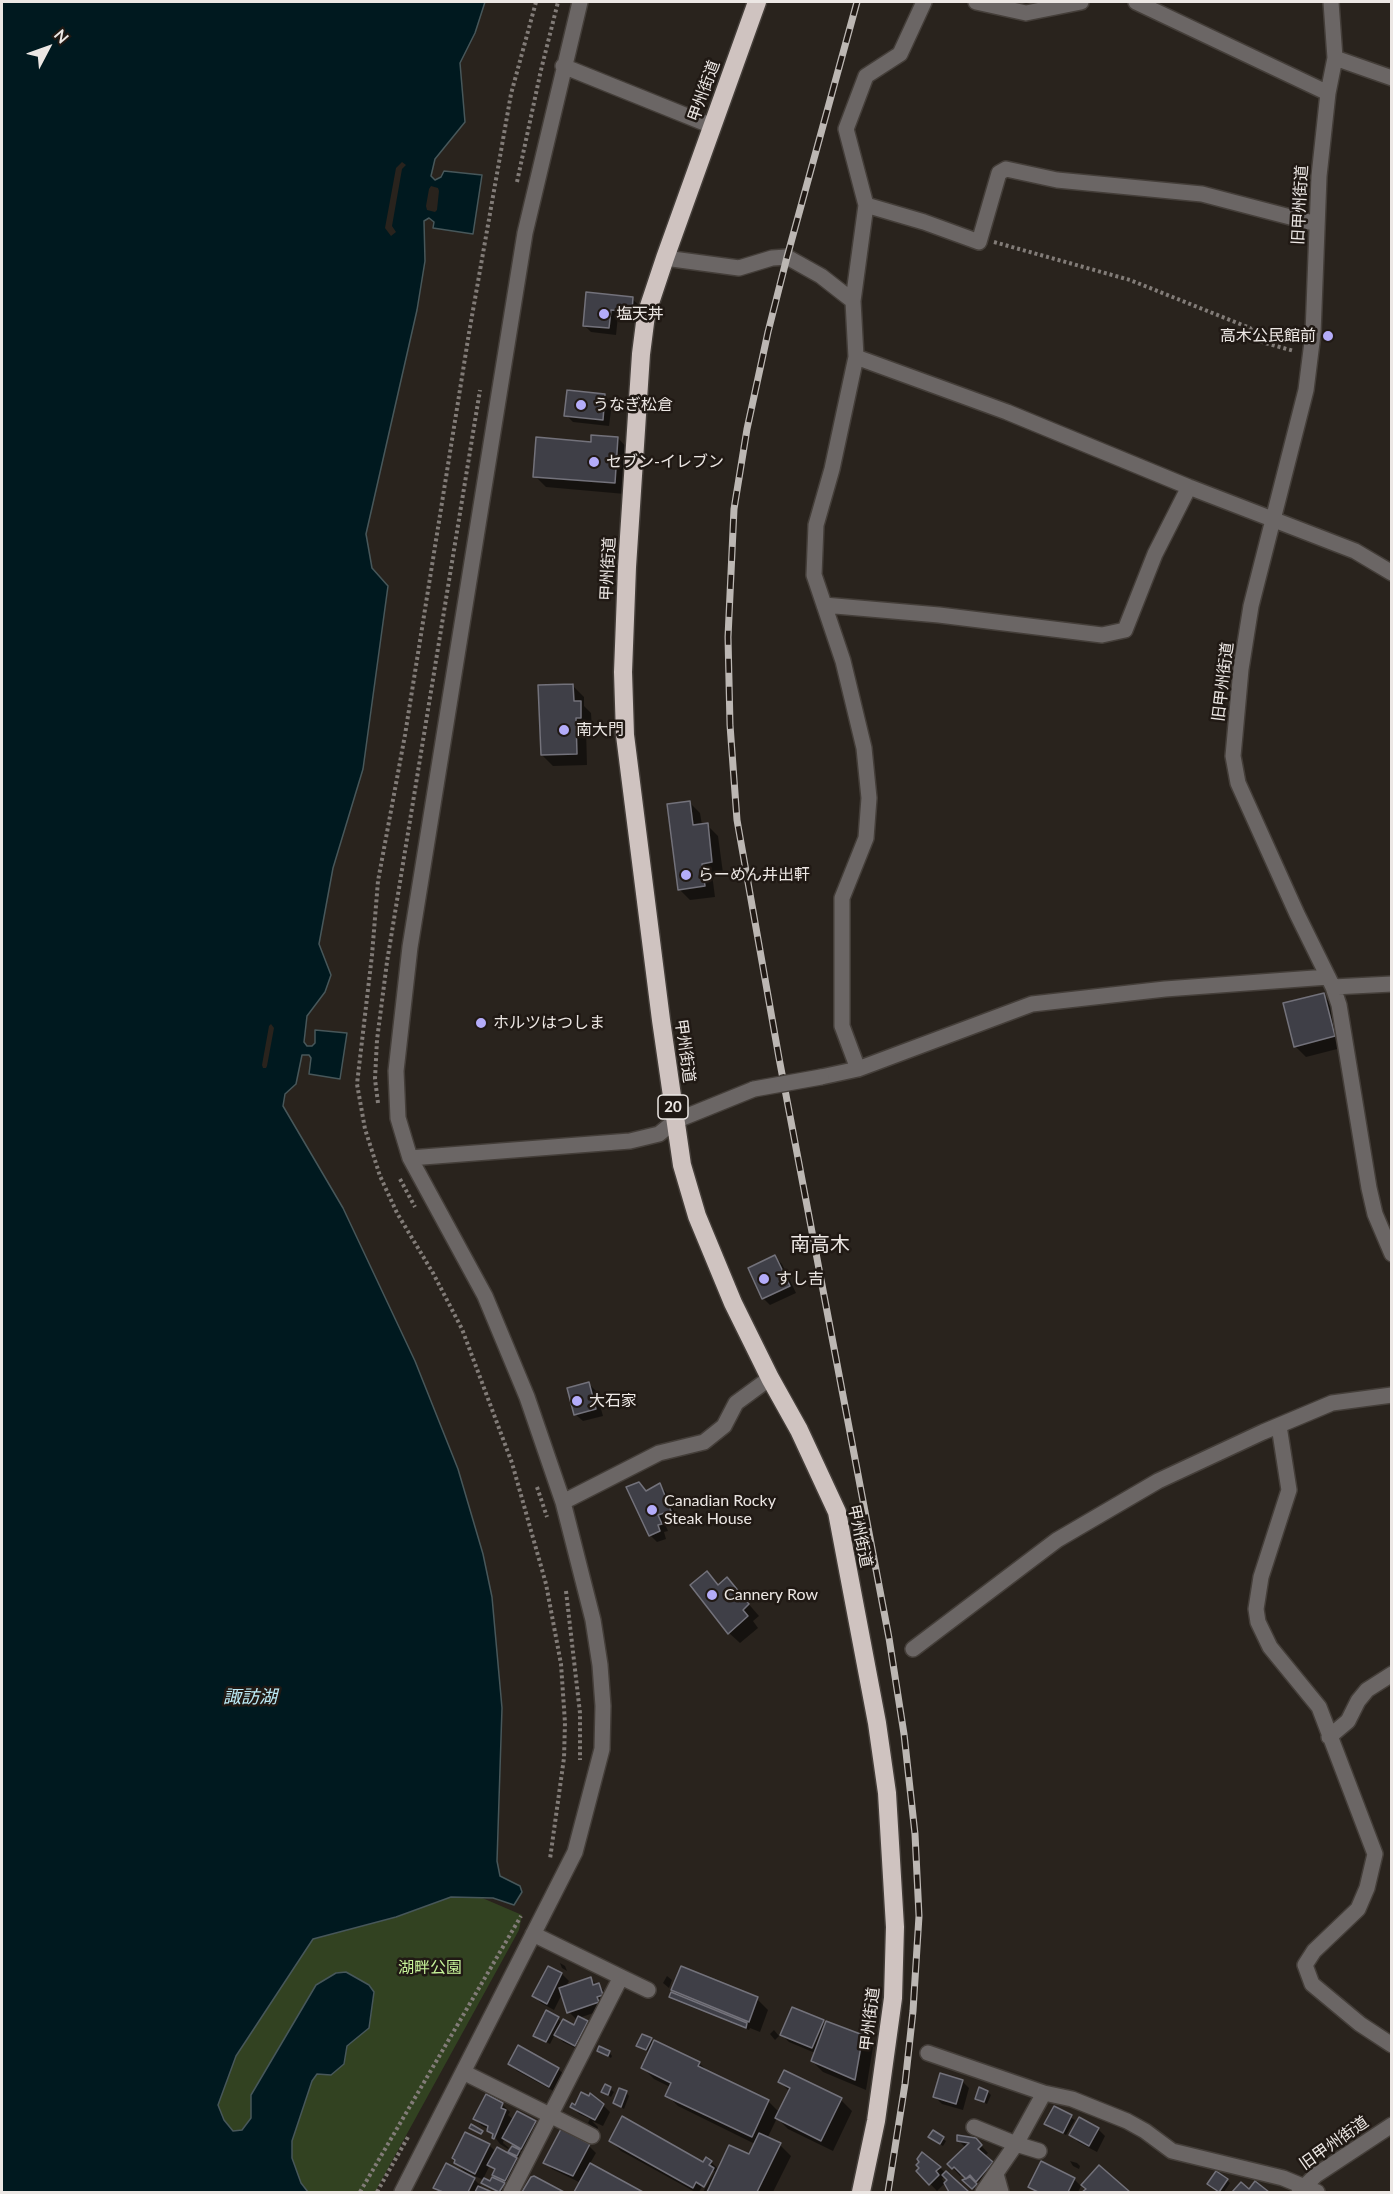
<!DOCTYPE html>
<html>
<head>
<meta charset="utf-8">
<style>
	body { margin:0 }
	#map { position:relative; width:1393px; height:2194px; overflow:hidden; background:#29231d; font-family:Lato,sans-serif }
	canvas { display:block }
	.frame { position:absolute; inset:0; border:3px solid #ece7e4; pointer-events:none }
	.north { position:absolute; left:18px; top:18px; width:60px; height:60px; -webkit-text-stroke:4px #201914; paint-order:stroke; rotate:49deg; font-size:16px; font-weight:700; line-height:24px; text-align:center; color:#ece7e4 }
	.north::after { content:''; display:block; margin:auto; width:21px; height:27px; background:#ece7e4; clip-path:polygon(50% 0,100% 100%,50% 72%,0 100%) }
</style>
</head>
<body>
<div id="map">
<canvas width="1393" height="2194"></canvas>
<div class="frame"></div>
<div class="north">N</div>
</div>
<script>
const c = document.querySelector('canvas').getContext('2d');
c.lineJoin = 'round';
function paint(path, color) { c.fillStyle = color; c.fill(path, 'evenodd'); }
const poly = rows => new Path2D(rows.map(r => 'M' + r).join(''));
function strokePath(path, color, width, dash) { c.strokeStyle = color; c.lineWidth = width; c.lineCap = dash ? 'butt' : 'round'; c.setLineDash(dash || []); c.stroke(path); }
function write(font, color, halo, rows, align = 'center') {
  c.font = font + ' Lato,"Noto Sans JP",sans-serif'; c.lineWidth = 5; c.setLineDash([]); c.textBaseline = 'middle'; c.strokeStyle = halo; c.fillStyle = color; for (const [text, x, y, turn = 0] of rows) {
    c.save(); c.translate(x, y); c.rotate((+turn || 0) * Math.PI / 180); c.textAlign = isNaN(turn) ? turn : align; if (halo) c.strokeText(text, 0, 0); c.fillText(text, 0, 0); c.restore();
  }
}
paint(poly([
	[451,1897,480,1897,522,1915,519,1930,375,2192,308,2192,301,2183,292,2158,292,2141,312,2081,317,2074,331,2074,344,2064,347,2046,369,2028,374,1992,368,1985,346,1972,336,1973,316,1985,251,2095,251,2118,242,2130,233,2131,224,2120,218,2105,236,2056,313,1939,396,1917]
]), '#324221');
const water = poly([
	[2,2,485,2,475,33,460,63,465,122,435,159,431,176,435,180,441,177,444,171,482,175,473,234,433,228,434,222,429,218,424,221,425,261,417,310,366,534,372,568,388,586,363,769,333,868,319,944,331,975,325,992,307,1016,304,1042,307,1046,312,1046,315,1043,315,1030,347,1033,340,1079,309,1074,311,1058,309,1055,302,1055,296,1084,285,1094,283,1106,343,1208,415,1361,458,1469,483,1554,492,1597,502,1708,497,1861,500,1876,520,1886,522,1892,514,1905,493,1898,451,1897,396,1917,313,1939,236,2056,218,2105,224,2120,233,2131,242,2130,251,2118,251,2095,316,1985,336,1973,346,1972,369,1985,374,1992,369,2028,347,2046,344,2064,331,2075,317,2074,312,2081,292,2141,292,2158,301,2183,308,2192,2,2192,2,2]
]);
paint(water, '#00191f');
strokePath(water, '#47575a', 1.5);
paint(poly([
	[402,162,406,165,402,169,392,226,396,232,391,236,385,228,396,168],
	[431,186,438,188,439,191,437,210,435,212,427,210,426,206,429,189],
	[271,1024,274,1028,267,1066,266,1068,263,1068,262,1065,269,1026]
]), '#29231d');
paint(poly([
	[587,294,632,299,640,306,639,318,618,316,616,335,591,332,584,325],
	[605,396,612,403,609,426,573,422,566,415],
	[618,438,629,450,625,494,546,487,535,476,592,443],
	[573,686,584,697,584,706,591,713,592,728,586,728,587,765,553,766,542,755],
	[689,802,700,813,702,825,707,825,718,836,723,873,712,874,715,897,690,900,679,889],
	[1323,995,1334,1006,1345,1047,1306,1057,1295,1046],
	[775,1257,782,1264,796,1293,770,1305,763,1298],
	[588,1383,596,1391,603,1416,583,1421,575,1414],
	[659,1485,666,1492,677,1518,664,1522,668,1531,664,1532,666,1539,657,1542,650,1535,647,1492],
	[707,1573,719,1586,727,1579,759,1616,753,1621,758,1628,740,1643,729,1633],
	[560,1963,565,1966,567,1971,562,1968],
	[549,1968,562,1974,569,1981,565,1988,590,1979,598,1985,605,1992,605,2009,576,2019,569,2012,562,1994,554,2010,541,2003,534,1996],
	[667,1976,672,1980,669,1988,663,1983],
	[673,1990,757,1999,768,2010,760,2032,750,2028,749,2030,674,2000,671,1997,681,1998],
	[558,2018,562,2023,575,2027,587,2022,594,2029,583,2052,563,2042,555,2034,550,2044,535,2036],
	[823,2021,826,2025,862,2036,873,2047,866,2090,823,2072,812,2061,815,2053,789,2042,782,2035],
	[774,2030,779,2036,775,2040,770,2034],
	[651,2040,655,2043,699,2063,710,2073,769,2102,780,2113,790,2092,780,2082,841,2100,852,2111,833,2151,788,2129,777,2118,767,2139,780,2145,791,2156,773,2192,703,2192,715,2171,711,2171,699,2192,695,2192,621,2151,610,2140,704,2164,711,2162,719,2170,749,2156,755,2144,678,2106,667,2095,670,2087,654,2079,643,2068,650,2053,638,2046],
	[519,2048,558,2069,566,2076,557,2093,517,2071,510,2064],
	[599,2051,609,2052,612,2056,611,2058],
	[962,2081,969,2088,963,2110,942,2104,935,2097],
	[606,2086,614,2092,611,2097,603,2092],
	[626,2092,629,2096,624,2109,614,2103],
	[988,2092,991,2095,987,2104,976,2098],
	[486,2096,503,2105,510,2112,508,2115,514,2120,518,2113,535,2123,542,2130,528,2155,517,2148,522,2155,520,2158,513,2155,510,2152,514,2146,504,2138,503,2143,509,2148,508,2149,500,2144,489,2129,482,2126,475,2119],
	[596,2098,610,2112,603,2126,592,2121,598,2127,597,2130,588,2123,590,2119,579,2114,572,2106],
	[1054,2108,1075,2120,1066,2135,1046,2123],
	[1098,2129,1105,2136,1097,2152,1078,2142,1071,2134],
	[933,2132,946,2141,943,2146,933,2140],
	[975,2139,988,2153,984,2157,999,2170,984,2187,978,2181,975,2184,979,2188,976,2191,966,2182,969,2180,963,2173,960,2176,949,2164,966,2148,958,2140],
	[489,2145,496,2152,516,2159,523,2166,504,2192,498,2192,486,2186,483,2183,484,2180,465,2172,456,2163],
	[490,2165,496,2171,494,2175,502,2182,490,2183,483,2179],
	[589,2146,596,2153,589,2165,640,2192,576,2192,581,2183,552,2169,545,2162],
	[922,2154,940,2168,967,2192,951,2192,945,2183,937,2191,918,2171,921,2168],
	[945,2176,949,2180,946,2184,942,2179],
	[1070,2161,1077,2163,1080,2166,1079,2169,1073,2166],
	[1099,2167,1128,2192,1084,2192],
	[532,2178,533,2178,561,2192,524,2192],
	[474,2179,481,2186,480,2188,488,2192,440,2192,435,2187],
	[1074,2179,1081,2186,1078,2192,1035,2192,1030,2187],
	[1227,2180,1230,2183,1224,2192,1212,2187]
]), '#0007');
const building = poly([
	[586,292,633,297,632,312,611,310,609,328,583,326,586,292],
	[567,390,605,394,603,420,564,416,567,390],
	[591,435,618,437,615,483,533,477,536,437,591,442,591,435],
	[573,684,574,701,581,701,581,718,576,718,577,754,541,755,538,685,573,684],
	[690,801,693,825,708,823,712,862,702,864,705,886,678,890,667,804,690,801],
	[1324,993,1335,1036,1294,1047,1283,1003,1324,993],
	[775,1255,790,1286,762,1299,748,1268,775,1255],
	[589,1382,596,1409,574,1415,567,1388,589,1382],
	[639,1482,646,1491,660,1483,671,1511,658,1515,662,1524,658,1525,660,1531,649,1536,626,1487,639,1482],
	[707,1571,718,1585,727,1577,749,1604,743,1610,748,1616,728,1634,690,1585,707,1571],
	[548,1966,562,1973,547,2004,532,1996,548,1966],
	[681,1966,758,1997,749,2022,671,1990,681,1966],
	[591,1977,593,1985,599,1983,603,1995,597,1997,599,2002,567,2013,559,1988,591,1977],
	[671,1992,747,2023,746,2028,669,1997,671,1992],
	[792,2007,824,2020,812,2048,780,2035,792,2007],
	[546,2010,559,2017,546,2042,533,2036,546,2010],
	[578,2016,588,2021,575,2046,554,2035,563,2019,574,2025,578,2016],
	[826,2021,863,2035,855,2080,811,2061,826,2021],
	[642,2034,652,2038,646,2050,636,2046,642,2034],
	[654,2040,700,2062,698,2066,769,2100,752,2137,665,2096,671,2083,641,2068,654,2040],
	[518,2045,559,2068,549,2087,508,2064,518,2045],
	[599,2046,610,2051,608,2056,597,2051,599,2046],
	[784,2070,842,2098,821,2141,775,2118,790,2088,778,2082,784,2070],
	[940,2073,963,2080,956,2104,933,2097,940,2073],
	[605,2084,611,2087,608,2095,601,2092,605,2084],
	[979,2087,988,2091,984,2102,975,2099,979,2087],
	[619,2088,627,2091,621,2107,613,2103,619,2088],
	[581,2092,589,2096,590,2093,604,2104,595,2120,570,2107,572,2103,575,2105,581,2092],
	[486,2094,503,2103,501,2108,506,2110,494,2139,492,2138,493,2134,487,2131,488,2126,473,2119,486,2094],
	[1054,2106,1072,2115,1063,2133,1044,2124,1054,2106],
	[517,2111,536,2121,521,2149,502,2138,517,2111],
	[622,2116,703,2162,706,2157,712,2161,709,2165,714,2168,704,2187,696,2182,693,2188,609,2141,622,2116],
	[1079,2117,1099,2128,1089,2146,1069,2135,1079,2117],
	[471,2124,483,2131,481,2134,469,2128,471,2124],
	[561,2129,590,2144,573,2176,543,2163,561,2129],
	[933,2130,944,2137,940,2144,928,2137,933,2130],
	[465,2132,490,2144,475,2174,454,2163,455,2160,452,2158,465,2132],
	[759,2133,781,2143,757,2192,707,2192,729,2145,749,2154,759,2133],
	[957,2135,976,2138,982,2145,978,2149,993,2162,976,2182,970,2175,966,2179,954,2167,952,2169,947,2164,969,2143,957,2141,957,2135],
	[512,2146,520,2150,517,2156,508,2152,512,2146],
	[497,2147,517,2158,505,2181,492,2175,495,2169,487,2165,497,2147],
	[922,2152,941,2167,936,2171,939,2175,929,2185,916,2171,919,2168,916,2165,919,2162,917,2159,922,2152],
	[1041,2161,1075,2178,1068,2192,1038,2192,1028,2187,1041,2161],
	[446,2163,475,2178,468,2192,443,2192,433,2188,446,2163],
	[590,2163,643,2192,574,2192,590,2163],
	[1099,2165,1130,2192,1082,2192,1086,2189,1081,2185,1099,2165],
	[946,2171,969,2192,949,2192,944,2183,947,2180,942,2175,946,2171],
	[1216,2171,1228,2179,1219,2192,1207,2184,1216,2171],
	[534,2176,564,2192,522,2192,531,2177,534,2176],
	[492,2177,505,2183,499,2192,481,2183,484,2178,490,2181,492,2177],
	[970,2177,977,2184,972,2189,962,2180,970,2177],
	[1255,2181,1269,2192,1232,2192,1241,2182,1249,2189,1255,2181],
	[478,2186,492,2192,475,2192,478,2186]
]);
paint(building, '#3f3f47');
strokePath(building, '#73727b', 1.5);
const minor = poly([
	[976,2,1026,13,1081,2],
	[1136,2,1328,93],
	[1331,2,1335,58,1328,93,1319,176,1313,334,1306,390,1251,606,1241,669,1233,756,1238,783,1297,914,1333,987,1339,1005,1369,1188,1375,1214,1392,1254],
	[1335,58,1392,78],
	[563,66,712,126],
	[866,205,924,222,979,242,999,173,1006,169,1057,180,1202,194,1317,224],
	[665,258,739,268,772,258,787,257,821,276,853,301],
	[856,357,1007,412,1189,487,1355,551,1392,573],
	[824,605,939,615,1102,635,1125,630,1155,554,1189,487],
	[1333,987,1392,984],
	[858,1069,842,1026,842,898,866,838,869,798,864,748,843,661,814,575,816,525,832,469,856,357,853,301,866,205,846,129,866,76,900,54,924,2],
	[821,1077,858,1069,1032,1004,1165,989,1328,977],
	[410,1158,630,1141,659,1134,675,1121,754,1089],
	[1279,1426,1289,1490,1261,1577,1256,1609,1258,1622,1270,1647,1319,1707,1375,1854,1367,1888,1358,1909,1314,1951,1305,1965,1312,1984,1360,2024,1392,2045],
	[563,1502,659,1453,704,1442,724,1426,736,1403,770,1378],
	[913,1649,1057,1540,1158,1481,1263,1432,1332,1403,1392,1395],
	[1329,1737,1348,1721,1358,1701,1367,1690,1392,1674],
	[621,1977,648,1990],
	[928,2053,1044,2093,1072,2099,1127,2121,1145,2131,1172,2151,1283,2178,1317,2192],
	[463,2072,592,2136],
	[974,2127,1016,2144,1039,2151],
	[996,2174,1001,2192],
	[402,2192,575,1852,602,1749,603,1706,600,1665,593,1620,563,1502,527,1397,485,1296,410,1158,398,1118,396,1071,410,947,525,233,580,2],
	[511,2192,621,1977,533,1934],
	[983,2192,1016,2144,1044,2093],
	[1299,2192,1316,2175,1392,2125]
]);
const highway = poly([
	[757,2,665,258,646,315,641,354,627,567,623,672,625,735,661,1020,682,1165,697,1216,733,1303,770,1378,799,1430,837,1512,877,1723,887,1793,895,1927,893,1998,876,2121,861,2192]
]);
strokePath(minor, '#443e39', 18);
strokePath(highway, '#443e39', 21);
strokePath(poly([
	[536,2,511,94,469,333,405,735,378,881,372,955,357,1084,365,1129,380,1176,397,1213,433,1273,462,1329,512,1463,546,1584,561,1664,565,1723,564,1758,550,1859],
	[517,182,541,70,558,2],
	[994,242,1130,280,1250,328,1258,341,1294,351],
	[378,1103,375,1079,377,1040,387,962,480,390],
	[400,1179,415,1207],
	[537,1487,547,1517],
	[566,1591,580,1713,580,1760],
	[360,2192,521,1916],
	[377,2192,408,2137]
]), '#827c78', 4, [3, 3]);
strokePath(minor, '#6b6665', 15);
strokePath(highway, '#cfc3c0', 18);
const rail = poly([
	[857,2,787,257,768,332,747,429,734,509,728,637,730,725,737,820,779,1058,889,1638,904,1734,915,1834,919,1916,913,2011,905,2084,888,2192]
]);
strokePath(rail, '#bcb7b3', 7);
strokePath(rail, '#201914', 4.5, [14]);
const minorBridge = poly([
	[754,1089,821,1077]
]);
strokePath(minorBridge, '#443e39', 18, []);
strokePath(minorBridge, '#6b6665', 15);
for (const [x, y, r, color] of [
	[604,314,6,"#b4acf9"],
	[1328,336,6,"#b4acf9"],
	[581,405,6,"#b4acf9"],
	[594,462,6,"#b4acf9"],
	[564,730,6,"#b4acf9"],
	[686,875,6,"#b4acf9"],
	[481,1023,6,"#b4acf9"],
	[764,1279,6,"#b4acf9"],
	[577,1401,6,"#b4acf9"],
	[652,1510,6,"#b4acf9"],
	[712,1595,6,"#b4acf9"]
]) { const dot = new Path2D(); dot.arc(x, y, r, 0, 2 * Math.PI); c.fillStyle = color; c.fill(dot); strokePath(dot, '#201914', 2); }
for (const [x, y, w] of [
	[673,1107,30]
]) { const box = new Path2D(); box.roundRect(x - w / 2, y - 12, w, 24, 4.5); c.fillStyle = '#201914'; c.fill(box); strokePath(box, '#ece7e4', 1.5); }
write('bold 15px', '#ece7e4', null, [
	["20",673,1107]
]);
write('16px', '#ece7e4', '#201914', [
	["甲州街道",704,91,-70],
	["旧甲州街道",1300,205,-87],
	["甲州街道",608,569,-87],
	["旧甲州街道",1223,682,-83],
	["甲州街道",685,1051,82],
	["甲州街道",860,1536,78],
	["甲州街道",870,2019,-83],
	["旧甲州街道",1334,2143,-35]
]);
write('16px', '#ece7e4', '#201914', [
	["塩天丼",616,314],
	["高木公民館前",1316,336,"right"],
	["うなぎ松倉",593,405],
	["セブン-イレブン",606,462],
	["南大門",576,730],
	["らーめん井出軒",698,875],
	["ホルツはつしま",493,1023],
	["すし吉",776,1279],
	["大石家",589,1401],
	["Canadian Rocky",664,1501],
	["Steak House",664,1519],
	["Cannery Row",724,1595]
], 'left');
write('16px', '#c6f299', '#201914', [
	["湖畔公園",430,1968]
]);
write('italic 18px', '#bdebf7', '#201914', [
	["諏訪湖",250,1697]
]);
write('20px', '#ece7e4', '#201914', [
	["南高木",820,1245]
]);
</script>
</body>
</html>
